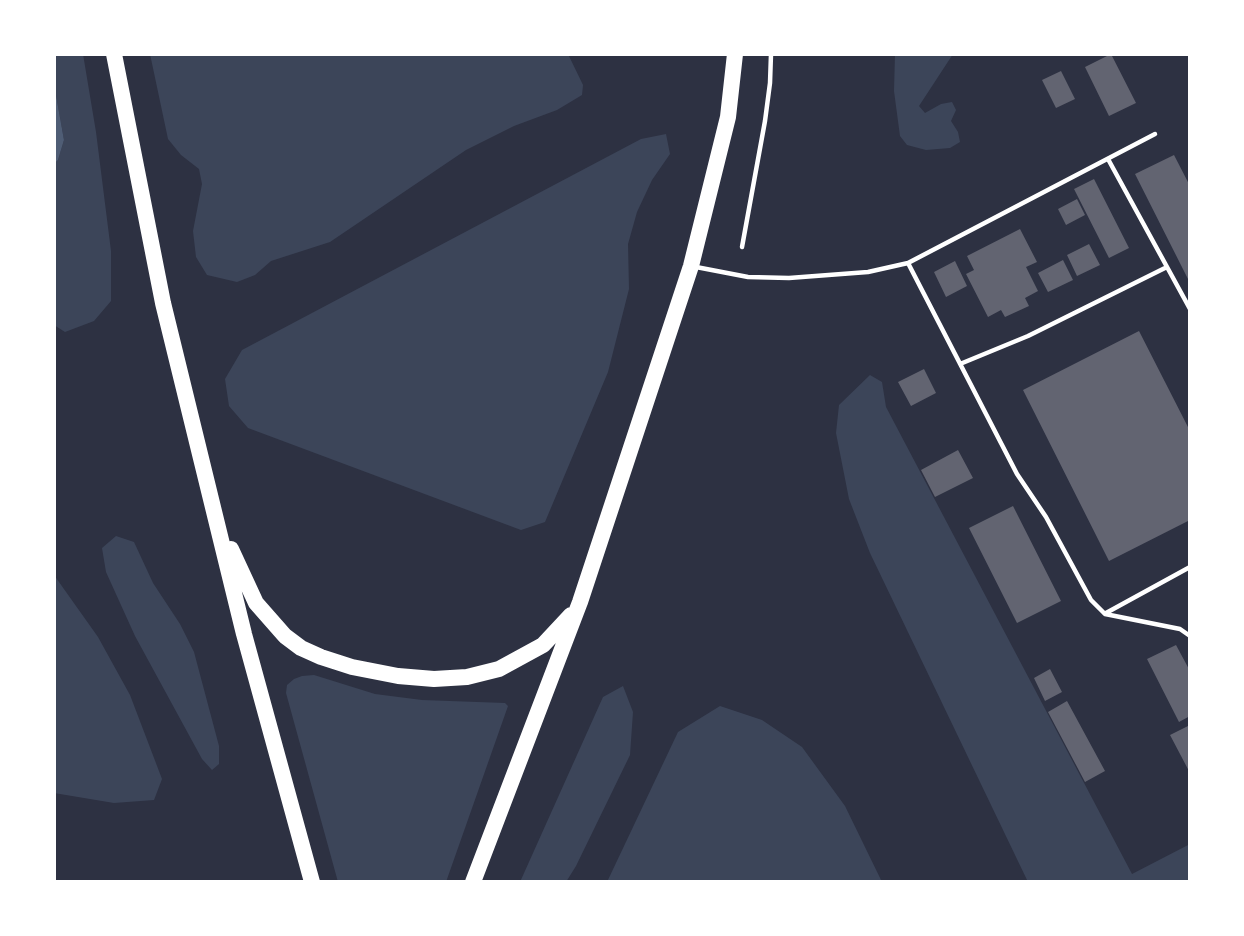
<!DOCTYPE html>
<html>
<head>
<meta charset="utf-8">
<style>
	body { margin:0 }
	#map { position:relative; width:1244px; height:936px; overflow:hidden; background:#2d3142; font-family:"Golos Text",sans-serif }
	canvas { display:block }
	.frame { position:absolute; inset:0; border:56px solid #fff; pointer-events:none }
</style>
</head>
<body>
<div id="map">
<canvas width="1244" height="936"></canvas>
<div class="frame"></div>
</div>
<script>
const c = document.querySelector('canvas').getContext('2d');
c.lineJoin = 'round';
function paint(path, color) { c.fillStyle = color; c.fill(path, 'evenodd'); }
const poly = rows => new Path2D(rows.map(r => 'M' + r).join(''));
function strokePath(path, color, width, dash) { c.strokeStyle = color; c.lineWidth = width; c.lineCap = dash ? 'butt' : 'round'; c.setLineDash(dash || []); c.stroke(path); }
paint(poly([
	[54,54,83,54,96,132,111,251,111,301,94,321,65,332,54,325,54,164,58,160,64,140,54,84],
	[150,54,568,54,583,85,582,95,557,110,514,126,466,150,330,242,271,261,255,275,237,282,207,275,196,257,193,231,202,184,199,169,181,155,168,139],
	[895,54,953,54,919,106,925,113,941,104,952,102,956,110,951,121,958,132,960,142,950,148,926,150,907,145,900,136,894,91],
	[666,134,670,154,652,180,637,212,628,244,629,289,608,372,545,522,521,530,248,428,229,406,225,379,242,350,641,139],
	[870,375,882,382,886,407,1132,874,1190,844,1190,882,1028,882,870,553,849,499,836,433,839,405],
	[116,536,134,542,153,583,180,624,194,652,219,746,219,764,212,770,202,759,135,636,106,572,102,548],
	[54,575,98,637,130,695,162,779,154,800,114,803,54,793],
	[314,675,375,694,422,700,505,703,508,706,446,882,338,882,286,693,287,685,294,679,302,676],
	[623,686,633,712,630,755,576,866,566,882,520,882,603,697],
	[720,706,762,720,802,747,845,806,882,882,607,882,678,732]
]), '#3c4559');
paint(poly([
	[54,84,64,140,58,160,54,164]
]), '#4f5d75');
paint(poly([
	[1111,54,1136,103,1109,116,1085,67],
	[1061,71,1075,99,1056,108,1042,80],
	[1174,155,1190,186,1190,283,1135,174],
	[1094,179,1129,248,1109,258,1074,189],
	[1077,199,1085,215,1066,225,1058,209],
	[1020,229,1037,262,1026,267,1038,291,1025,298,1029,306,1005,317,1001,310,988,317,966,274,974,270,967,256],
	[1089,244,1100,265,1077,276,1067,255],
	[1063,260,1073,280,1048,292,1038,273],
	[955,261,967,286,946,297,934,272],
	[1139,331,1190,431,1190,520,1109,561,1023,390],
	[924,369,936,393,911,406,898,382],
	[958,450,973,478,935,497,921,470],
	[1013,506,1061,601,1017,623,969,528],
	[1176,645,1190,671,1190,716,1179,722,1147,659],
	[1050,669,1062,692,1045,701,1034,678],
	[1067,701,1105,771,1085,782,1048,712],
	[1190,725,1190,773,1170,735]
]), '#626471');
strokePath(poly([
	[742,247,765,121,770,83,771,54]
]), '#fff', 4.5);
strokePath(poly([
	[1108,159,1190,309],
	[908,263,1017,474,1046,517,1091,600,1105,614,1180,629,1190,636],
	[696,267,748,277,789,278,868,272,908,263,1155,134],
	[960,364,1028,336,1167,267],
	[1106,613,1190,567]
]), '#fff', 4.5);
strokePath(poly([
	[114,54,163,303,244,634,312,882],
	[231,549,256,603,285,636,301,648,321,657,352,667,398,676,434,679,467,677,499,669,543,645,571,615],
	[473,882,580,602,691,266,728,117,735,54]
]), '#fff', 16);
</script>
</body>
</html>
